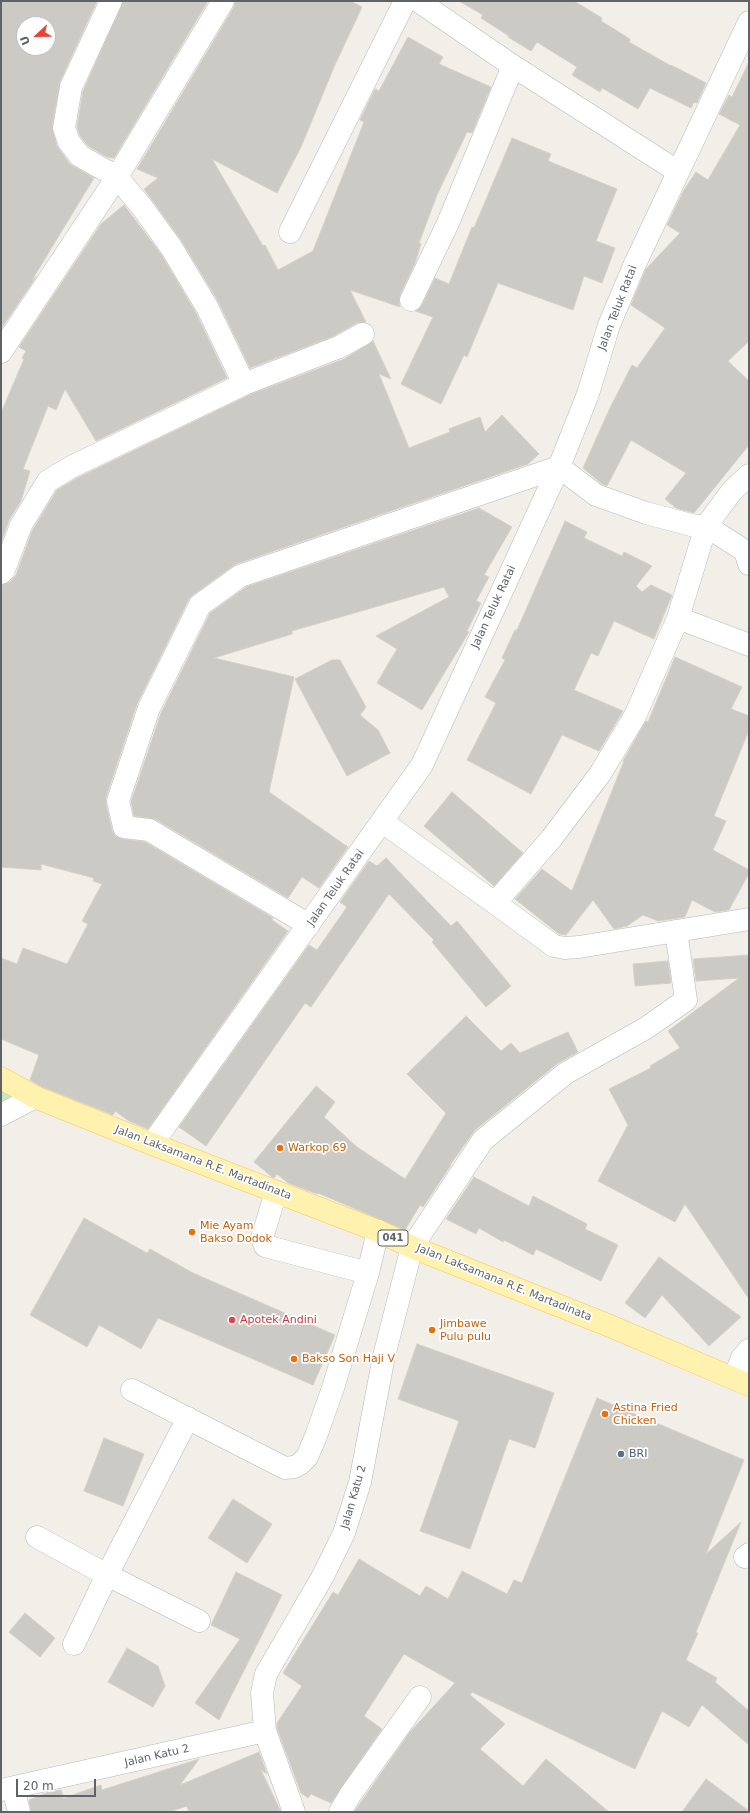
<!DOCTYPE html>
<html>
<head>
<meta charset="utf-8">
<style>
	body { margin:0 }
	#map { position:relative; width:750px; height:1813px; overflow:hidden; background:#f1efe8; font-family:"DejaVu Sans",sans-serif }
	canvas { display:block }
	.frame { position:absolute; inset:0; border:2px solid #5f6368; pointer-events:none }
	.north { position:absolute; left:16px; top:16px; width:40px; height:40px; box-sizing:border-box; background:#fff; border:1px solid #bfc1c3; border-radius:50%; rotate:248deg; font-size:11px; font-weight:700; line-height:16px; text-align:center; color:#5f6368 }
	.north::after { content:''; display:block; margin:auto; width:14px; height:18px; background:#ea4335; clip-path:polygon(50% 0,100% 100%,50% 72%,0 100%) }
	.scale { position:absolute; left:16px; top:1779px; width:80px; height:18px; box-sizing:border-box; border:2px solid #5f6368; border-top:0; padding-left:5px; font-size:12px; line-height:14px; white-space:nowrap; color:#5f6368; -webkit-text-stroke:3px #fff; paint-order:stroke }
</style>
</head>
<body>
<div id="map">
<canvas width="750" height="1813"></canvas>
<div class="frame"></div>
<div class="north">U</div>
<div class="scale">20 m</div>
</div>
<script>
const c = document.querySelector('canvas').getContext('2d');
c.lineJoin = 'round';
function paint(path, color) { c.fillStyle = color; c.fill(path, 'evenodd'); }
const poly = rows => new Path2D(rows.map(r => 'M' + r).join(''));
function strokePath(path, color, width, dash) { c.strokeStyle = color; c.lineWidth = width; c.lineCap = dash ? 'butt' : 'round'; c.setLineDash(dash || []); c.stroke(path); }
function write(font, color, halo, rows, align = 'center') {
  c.font = font + ' "DejaVu Sans",sans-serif'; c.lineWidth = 3.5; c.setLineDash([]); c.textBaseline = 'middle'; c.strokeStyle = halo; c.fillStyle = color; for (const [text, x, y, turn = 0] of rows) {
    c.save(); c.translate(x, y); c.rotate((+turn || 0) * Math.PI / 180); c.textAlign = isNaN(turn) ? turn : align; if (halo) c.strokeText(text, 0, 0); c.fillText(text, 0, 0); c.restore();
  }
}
paint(poly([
	[1,1084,28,1098,1,1111]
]), '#c5e8c5');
const building = poly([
	[1,1,97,1,60,82,52,126,57,146,70,164,94,178,32,280,36,277,1,329,1,1],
	[24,24,48,24,48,48,24,48,24,24],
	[123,1,208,1,114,158,107,157,88,146,80,136,77,127,83,91,123,1],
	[235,1,350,1,362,7,334,67,301,147,277,193,212,159,263,246,265,245,278,270,313,251,364,122,360,120,375,89,379,91,408,37,443,57,439,64,491,87,472,133,467,132,437,195,419,243,421,244,415,263,400,295,399,301,400,307,350,290,366,322,357,323,334,336,250,368,218,301,181,240,144,189,158,178,137,169,234,7,235,1],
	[459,1,574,1,602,18,601,21,630,39,629,42,671,66,671,65,706,83,697,103,694,102,691,108,650,88,638,109,602,88,600,92,572,75,577,67,537,42,531,51,508,37,509,36,481,18,483,15,459,1],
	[749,62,749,341,728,361,749,381,749,445,694,513,676,508,665,499,686,473,631,440,607,486,602,484,583,468,610,408,632,365,637,368,665,328,631,305,646,269,680,233,667,225,684,190,696,172,708,180,740,125,719,114,729,95,732,97,749,62],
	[512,138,551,154,548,161,617,189,596,241,615,248,602,283,584,276,573,310,498,283,467,357,464,355,441,404,401,384,433,317,415,311,422,305,435,278,449,284,472,227,474,228,512,138],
	[124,205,161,254,196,313,227,378,96,441,65,389,56,410,48,406,23,469,30,471,21,501,9,520,1,543,1,413,24,359,22,358,26,351,19,347,101,224,124,205],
	[373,341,391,379,379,374,409,448,450,432,449,429,480,417,485,432,502,415,539,454,528,464,236,564,193,595,189,599,137,704,106,797,106,804,112,830,115,836,122,839,145,842,273,918,272,920,288,931,148,1129,129,1121,115,1111,113,1115,40,1086,30,1080,39,1055,1,1039,1,958,17,964,23,948,67,964,88,924,82,921,102,884,93,881,94,878,41,864,41,870,1,867,1,585,10,582,16,575,32,531,57,490,77,478,249,395,344,359,373,341],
	[479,508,512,527,484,575,489,577,476,601,481,603,467,631,469,632,422,710,377,683,397,649,376,636,449,597,444,587,292,631,292,634,214,658,294,677,269,792,348,847,319,888,302,877,288,898,155,819,134,816,131,802,161,713,210,613,246,587,479,508],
	[565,521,587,532,584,538,622,556,624,552,652,566,636,586,642,592,651,585,672,595,654,639,614,621,598,656,591,653,574,690,623,711,599,751,562,735,531,794,467,760,496,703,485,697,505,660,502,658,515,630,517,630,565,521],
	[675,657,742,687,731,709,749,716,749,730,714,816,726,821,713,850,749,870,749,873,729,910,715,912,692,900,685,917,658,921,643,915,627,926,614,929,593,900,566,935,559,934,515,899,542,869,572,891,624,761,623,761,646,721,648,722,675,657],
	[332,660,340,660,366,707,360,715,378,730,390,753,347,776,295,679,332,660],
	[452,792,523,853,494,886,424,826,452,792],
	[386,858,451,926,457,921,511,986,486,1007,432,942,434,940,389,894,311,1007,305,1003,206,1146,179,1127,309,945,317,950,347,907,340,902,369,861,377,866,386,858],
	[749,955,749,1299,685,1204,675,1222,598,1181,628,1125,609,1089,651,1068,650,1066,680,1048,668,1031,739,978,696,981,693,959,749,955],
	[668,961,671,983,635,986,633,964,668,961],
	[466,1016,501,1051,511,1043,520,1053,568,1032,578,1052,558,1063,475,1130,450,1165,451,1165,423,1207,420,1205,405,1230,318,1193,317,1194,288,1183,277,1174,274,1178,272,1177,254,1162,316,1086,335,1102,324,1117,357,1147,405,1179,446,1113,407,1074,466,1016],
	[474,1177,529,1206,533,1196,587,1224,585,1229,618,1245,601,1281,536,1249,533,1255,504,1240,503,1242,479,1228,476,1234,446,1219,474,1177],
	[84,1218,147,1253,150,1249,193,1273,335,1335,313,1385,158,1318,141,1349,99,1325,87,1347,30,1315,84,1218],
	[659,1257,741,1317,709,1346,662,1295,645,1318,625,1303,659,1257],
	[417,1344,554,1393,535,1448,509,1439,470,1549,420,1531,459,1421,398,1399,417,1344],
	[597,1398,744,1460,706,1554,741,1522,696,1632,698,1633,686,1660,717,1678,715,1682,749,1711,749,1745,702,1705,689,1727,662,1711,635,1769,472,1692,470,1695,505,1724,480,1749,523,1786,546,1759,609,1812,354,1812,410,1732,455,1683,404,1654,364,1716,382,1729,331,1803,311,1794,308,1798,301,1793,277,1728,277,1723,302,1686,283,1673,333,1592,338,1595,359,1559,420,1596,426,1586,448,1599,462,1571,507,1594,514,1580,522,1583,597,1398],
	[104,1438,144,1454,123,1506,84,1491,104,1438],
	[233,1499,272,1524,247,1563,208,1538,233,1499],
	[236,1572,282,1595,219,1720,195,1703,240,1639,211,1625,236,1572],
	[25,1613,55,1638,40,1657,9,1632,25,1613],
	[127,1648,158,1666,165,1686,153,1707,108,1682,127,1648],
	[259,1752,267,1774,261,1770,281,1812,189,1812,187,1806,169,1812,31,1812,29,1800,46,1793,61,1790,64,1798,101,1785,102,1790,199,1759,180,1785,259,1752],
	[706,1779,749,1811,749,1812,682,1812,706,1779]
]);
paint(building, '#cccac5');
strokePath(building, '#d6d1c6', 1);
const minor = poly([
	[111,1,71,87,64,128,69,142,80,156,117,177,142,207,171,247,207,307,244,384],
	[418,1,513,66,677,171],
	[290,232,405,1],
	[411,300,448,223,513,66],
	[1,352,117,177,223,1],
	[1,573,4,570,21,525,48,481,71,467,244,384,339,347,363,334],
	[678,618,749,645],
	[383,822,554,946,565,948,579,947,749,919],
	[495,903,551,839,600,774,635,716,678,618,706,526,732,491,749,475],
	[309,925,149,830,124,827,118,801,149,708,200,605,240,576,559,467,596,495,646,513,695,526,706,526,745,551,749,564],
	[1,1115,35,1097],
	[152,1144,422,765,559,467,588,394,609,325,634,266,749,22],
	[276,1192,262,1238,265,1246,368,1273],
	[734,1378,742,1358,749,1350],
	[132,1390,285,1468,294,1467,300,1464,307,1457,316,1436,333,1388,368,1273,378,1231],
	[37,1537,107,1575,199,1621],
	[745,1557,749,1554],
	[74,1644,107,1575,188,1418],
	[13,1788,19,1812],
	[1,1790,265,1731],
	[294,1812,265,1731,262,1693,266,1674,323,1576,344,1533,360,1482,384,1356,412,1247,483,1140,566,1073,646,1028,686,1000,676,931],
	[340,1812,350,1795,420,1697]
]);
const major = poly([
	[1,1078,35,1097,152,1144,378,1231,412,1247,610,1326,749,1385]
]);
strokePath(minor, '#b5b8bc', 23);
strokePath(major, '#f2c960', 23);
strokePath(minor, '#fff', 22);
strokePath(major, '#fff2af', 22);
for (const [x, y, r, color] of [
	[280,1148,4,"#e8710a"],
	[192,1232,4,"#e8710a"],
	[232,1320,4,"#e0444e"],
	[432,1330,4,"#e8710a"],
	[294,1359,4,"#e8710a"],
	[605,1414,4,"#e8710a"],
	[621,1454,4,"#5c6f8a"]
]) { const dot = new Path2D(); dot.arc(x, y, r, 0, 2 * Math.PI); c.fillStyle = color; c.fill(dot); strokePath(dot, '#fff', 1.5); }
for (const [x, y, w] of [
	[393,1238,30]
]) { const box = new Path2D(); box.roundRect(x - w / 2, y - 8, w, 16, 3); c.fillStyle = '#fff'; c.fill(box); strokePath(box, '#5f6368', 1); }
write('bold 10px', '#5f6368', null, [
	["041",393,1238]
]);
write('11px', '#5f6368', '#fff', [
	["Jalan Teluk Ratai",618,308,-69],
	["Jalan Teluk Ratai",494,607,-65],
	["Jalan Teluk Ratai",336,888,-55],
	["Jalan Laksamana R.E. Martadinata",203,1163,21],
	["Jalan Laksamana R.E. Martadinata",504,1283,22],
	["Jalan Katu 2",354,1497,-74],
	["Jalan Katu 2",157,1756,-13]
]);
write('11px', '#c56008', '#fff', [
	["Warkop 69",288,1148],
	["Mie Ayam",200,1226],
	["Bakso Dodok",200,1239],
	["Jimbawe",440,1324],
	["Pulu pulu",440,1337],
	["Bakso Son Haji V",302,1359],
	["Astina Fried",613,1408],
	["Chicken",613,1421]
], 'left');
write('11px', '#be3a42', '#fff', [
	["Apotek Andini",240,1320]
], 'left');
write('11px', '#4e5e75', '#fff', [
	["BRI",629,1454]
], 'left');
</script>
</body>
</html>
